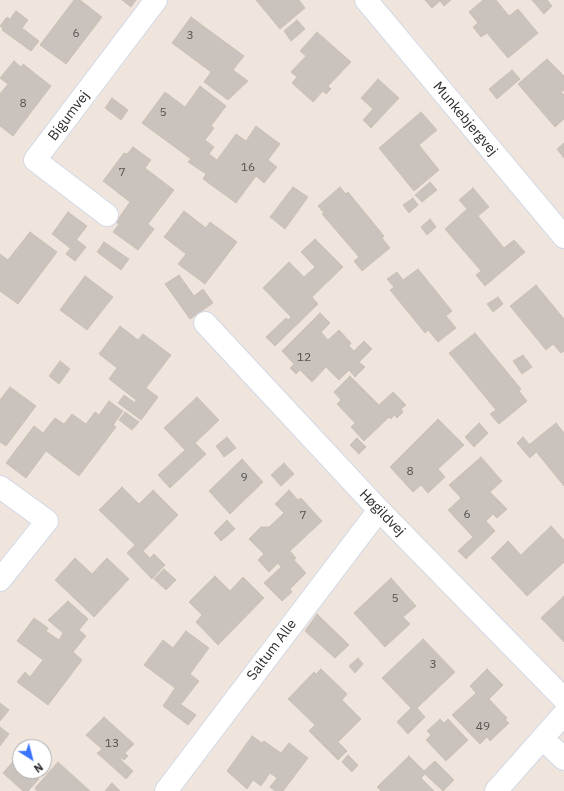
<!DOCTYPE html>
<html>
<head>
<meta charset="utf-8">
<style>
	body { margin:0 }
	#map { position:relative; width:564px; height:791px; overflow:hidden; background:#efe5dd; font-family:"IBM Plex Sans",sans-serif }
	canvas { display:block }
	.north { position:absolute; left:12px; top:739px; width:40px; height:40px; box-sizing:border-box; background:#fff; border:1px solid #ababab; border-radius:50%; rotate:144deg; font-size:11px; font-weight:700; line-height:16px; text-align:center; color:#2c2c2c }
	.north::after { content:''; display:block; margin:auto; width:14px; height:18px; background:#3a74ff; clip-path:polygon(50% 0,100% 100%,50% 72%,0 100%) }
</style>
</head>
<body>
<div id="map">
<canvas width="564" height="791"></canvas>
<div class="north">N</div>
</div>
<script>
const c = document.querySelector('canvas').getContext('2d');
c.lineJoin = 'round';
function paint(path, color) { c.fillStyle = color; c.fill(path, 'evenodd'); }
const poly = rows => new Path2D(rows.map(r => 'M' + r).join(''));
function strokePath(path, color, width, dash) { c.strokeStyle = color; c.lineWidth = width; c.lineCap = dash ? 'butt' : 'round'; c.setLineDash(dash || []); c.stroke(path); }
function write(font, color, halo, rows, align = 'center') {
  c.font = font + ' "IBM Plex Sans",sans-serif'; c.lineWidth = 3.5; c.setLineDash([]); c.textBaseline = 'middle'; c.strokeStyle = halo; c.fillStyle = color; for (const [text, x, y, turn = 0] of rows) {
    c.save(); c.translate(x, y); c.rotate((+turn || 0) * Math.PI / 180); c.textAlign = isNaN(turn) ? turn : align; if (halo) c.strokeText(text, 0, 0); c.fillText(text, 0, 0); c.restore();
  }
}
const building = poly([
	[74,0,80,0,102,17,66,64,40,45,74,0],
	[122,0,136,0,131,7,122,0],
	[256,0,299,0,305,8,280,29,256,0],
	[425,0,451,0,444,6,440,1,432,8,425,0],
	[483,0,496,0,509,16,518,9,538,33,508,58,487,33,481,37,473,27,478,23,469,12,483,0],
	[532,0,547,0,552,6,544,14,532,0],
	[16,11,28,20,22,28,39,41,31,51,2,30,3,28,0,26,7,17,10,19,16,11],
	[191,17,244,56,233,70,248,81,228,100,204,82,211,72,172,43,191,17],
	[297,20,305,29,291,41,284,31,297,20],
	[317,32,351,62,328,86,331,89,326,94,323,91,313,102,292,83,297,77,291,72,306,56,300,51,317,32],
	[547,59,564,76,564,90,561,92,564,95,564,119,555,127,518,84,547,59],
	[14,61,21,67,23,64,51,86,13,136,0,126,0,94,8,84,0,78,14,61],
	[512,70,520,79,497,99,489,89,512,70],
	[378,79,399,98,371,128,363,120,373,109,361,98,378,79],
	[200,86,226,106,211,126,214,128,205,140,214,147,209,154,217,160,236,134,246,141,256,126,280,144,268,160,277,167,264,183,256,176,236,203,203,179,206,174,188,162,191,159,142,123,165,92,185,107,200,86],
	[112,98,128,110,121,120,105,108,112,98],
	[421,112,437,130,419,145,439,170,414,191,379,148,421,112],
	[564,143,564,158,557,149,564,143],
	[133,147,151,160,145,168,174,190,148,224,154,229,138,250,113,232,119,224,116,222,130,202,103,181,124,153,127,154,133,147],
	[430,182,437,190,422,202,415,195,430,182],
	[293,187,308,197,285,229,270,217,293,187],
	[340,187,346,194,348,192,384,236,382,238,390,248,362,271,354,261,359,257,322,214,324,213,318,206,340,187],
	[473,188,489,207,478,216,504,248,514,240,525,252,485,286,476,275,481,271,445,229,467,209,459,200,473,188],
	[413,198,418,205,409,213,403,205,413,198],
	[184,211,206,228,210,222,237,242,205,284,178,264,186,254,164,237,184,211],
	[68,212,87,226,70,248,52,234,68,212],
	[430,219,436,227,427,235,421,227,430,219],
	[30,232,57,252,18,304,0,291,0,254,8,260,30,232],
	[315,239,343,267,312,297,318,304,275,346,266,337,286,318,288,320,291,317,263,288,289,262,304,277,315,267,301,252,315,239],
	[77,240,86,247,75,261,66,254,77,240],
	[104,242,129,259,121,270,97,252,104,242],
	[418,269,452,311,446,316,456,328,438,342,428,330,425,333,390,290,394,287,387,279,397,272,403,280,418,269],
	[179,275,194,296,203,289,213,303,190,319,165,284,179,275],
	[85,276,113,297,87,330,60,310,85,276],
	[536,285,564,319,564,351,561,353,553,344,546,350,510,306,536,285],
	[498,297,503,304,493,312,487,304,498,297],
	[320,313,330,323,321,332,328,340,339,330,351,343,349,346,354,351,364,341,372,349,359,362,365,367,355,377,349,370,339,380,326,367,312,382,300,370,296,374,290,368,294,364,282,351,320,313],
	[120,326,138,340,143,334,171,355,146,388,158,397,141,420,118,403,124,395,135,403,136,400,109,379,117,368,99,354,120,326],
	[475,333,521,389,519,391,527,401,499,424,490,414,496,410,449,353,475,333],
	[523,355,532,367,522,374,513,361,523,355],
	[60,361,70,369,59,384,49,376,60,361],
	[350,376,379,405,393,392,406,405,401,409,403,412,397,418,394,415,391,419,389,417,364,441,351,427,355,423,337,404,341,400,334,392,350,376],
	[10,387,36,406,6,446,0,442,0,400,10,387],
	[197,397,219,420,195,443,206,454,170,488,158,475,185,450,164,428,197,397],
	[109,401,123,411,113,425,116,427,79,476,46,451,26,478,6,463,34,426,43,433,55,418,64,424,72,414,86,424,95,412,99,415,109,401],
	[125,412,139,422,132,430,119,420,125,412],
	[438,419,464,445,438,469,445,477,428,493,421,485,413,492,390,467,438,419],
	[479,423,488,433,474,447,465,437,479,423],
	[556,423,564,433,564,486,530,444,556,423],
	[227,437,236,448,224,457,216,446,227,437],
	[523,437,536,452,530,458,517,443,523,437],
	[357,438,366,447,359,454,350,445,357,438],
	[481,457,502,481,490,492,507,509,497,518,493,514,486,521,495,531,466,559,458,551,473,537,448,510,461,498,449,485,481,457],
	[242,459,263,482,230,514,209,491,242,459],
	[284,463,294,474,281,486,271,475,284,463],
	[122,487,139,504,153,490,178,515,143,551,150,558,154,554,165,565,152,579,127,553,135,545,99,510,122,487],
	[289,490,298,500,301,498,322,521,290,551,296,558,294,560,306,573,290,589,292,592,282,601,264,583,281,567,278,563,269,572,258,560,264,554,249,539,261,527,269,527,284,513,275,504,289,490],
	[227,520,235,529,221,541,214,533,227,520],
	[551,526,564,540,564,562,527,596,491,558,508,541,521,555,551,526],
	[75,558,92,574,107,558,129,579,94,617,55,580,75,558],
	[164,569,176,580,166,590,154,579,164,569],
	[215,576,230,591,243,577,264,598,218,645,196,622,202,615,189,602,215,576],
	[391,578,416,606,403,617,410,624,385,647,354,613,391,578],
	[564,596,564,642,541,618,564,596],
	[68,601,88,619,79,630,86,636,73,652,82,660,48,705,17,682,25,672,30,677,43,660,17,641,34,618,48,628,46,631,59,640,63,633,48,620,68,601],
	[317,614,349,645,335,658,305,631,317,614],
	[186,631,209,648,190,674,199,681,182,703,179,703,196,715,188,725,163,706,175,688,144,665,163,640,173,648,186,631],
	[423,639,455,672,417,708,425,717,408,734,397,722,411,708,382,678,423,639],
	[358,658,363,664,355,673,349,666,358,658],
	[321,669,347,694,342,700,361,719,338,742,347,751,338,760,309,731,315,725,288,699,314,672,316,674,321,669],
	[487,669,503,685,489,699,507,718,505,720,509,723,490,741,487,737,480,744,452,715,476,693,470,686,487,669],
	[0,703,9,710,0,721,0,703],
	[104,717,134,744,125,753,128,756,124,760,121,758,120,759,133,771,126,779,97,753,102,749,86,735,104,717],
	[440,719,444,723,448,719,468,740,446,761,426,740,431,735,427,731,440,719],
	[0,727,9,734,0,746,0,727],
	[252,736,262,743,264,741,281,753,289,743,308,758,283,791,275,791,270,787,277,778,270,773,261,786,253,780,247,789,227,771,252,736],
	[348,755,358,765,352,772,342,762,348,755],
	[409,756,424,771,435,761,454,780,443,791,425,774,421,778,434,791,381,791,377,787,409,756],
	[16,758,20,761,20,771,31,771,39,779,28,791,23,791,3,773,16,758],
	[58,762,90,791,37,791,35,788,58,762],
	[112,783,120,791,105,791,112,783]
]);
paint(building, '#cac2bd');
strokePath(building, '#cac1b6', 1);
const minor = poly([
	[366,0,564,237],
	[107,215,35,160,156,0],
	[205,323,379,510,564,699],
	[0,487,47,521,0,580],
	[543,739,564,759],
	[166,791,379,510],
	[496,791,564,714]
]);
strokePath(minor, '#d2d8e6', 24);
strokePath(minor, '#fff', 22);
write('12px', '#545250', null, [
	["6",76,34],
	["3",190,36],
	["8",23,104],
	["5",163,113],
	["16",248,168],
	["7",122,173],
	["12",304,358],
	["8",410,472],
	["9",244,478],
	["6",467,515],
	["7",303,516],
	["5",395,599],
	["3",433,665],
	["49",483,727],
	["13",112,744]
]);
write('14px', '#2c2c2c', '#fff', [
	["Bigumvej",69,116,-53],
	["Munkebjergvej",465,119,50],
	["Høgildvej",382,513,46],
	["Saltum Alle",272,650,-53]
]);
</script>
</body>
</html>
